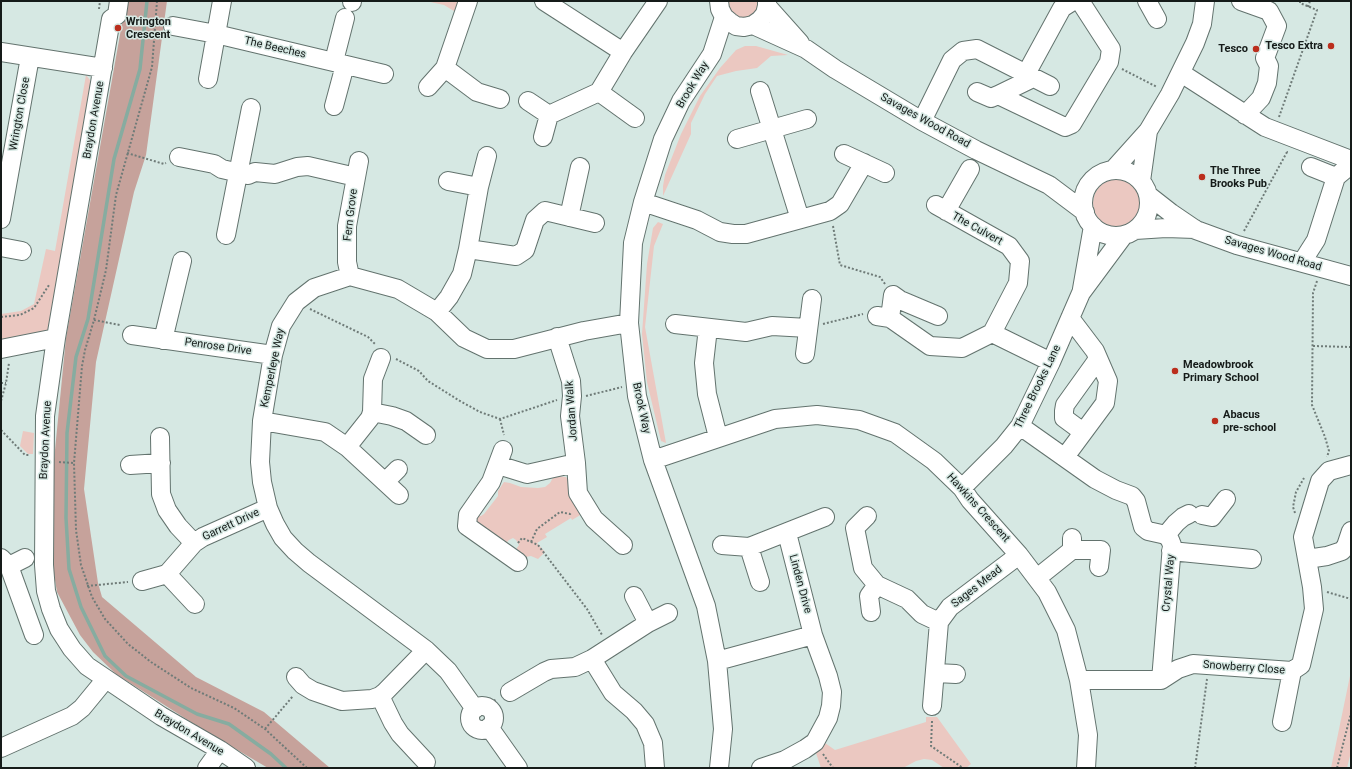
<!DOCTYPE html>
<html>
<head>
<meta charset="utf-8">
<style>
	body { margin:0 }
	#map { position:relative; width:1352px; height:769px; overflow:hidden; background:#d6e8e3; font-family:Roboto,sans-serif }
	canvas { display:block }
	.frame { position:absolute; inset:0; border:2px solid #151b19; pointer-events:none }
</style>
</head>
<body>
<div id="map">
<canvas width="1352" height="769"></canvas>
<div class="frame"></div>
</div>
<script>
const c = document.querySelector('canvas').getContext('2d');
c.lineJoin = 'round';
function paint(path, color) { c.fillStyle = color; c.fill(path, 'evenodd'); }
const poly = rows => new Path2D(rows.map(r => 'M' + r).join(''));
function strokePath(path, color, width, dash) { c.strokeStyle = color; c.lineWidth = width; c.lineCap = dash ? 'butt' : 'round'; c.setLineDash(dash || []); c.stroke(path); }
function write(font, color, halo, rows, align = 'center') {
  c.font = font + ' Roboto,sans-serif'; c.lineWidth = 3; c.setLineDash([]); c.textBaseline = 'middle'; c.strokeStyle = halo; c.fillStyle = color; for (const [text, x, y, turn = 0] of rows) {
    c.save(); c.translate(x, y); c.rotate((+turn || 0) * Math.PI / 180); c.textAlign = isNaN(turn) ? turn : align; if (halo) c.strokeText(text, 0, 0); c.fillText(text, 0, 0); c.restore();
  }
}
paint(poly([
	[426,1,462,1,459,11,454,11,444,5],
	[726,1,761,1,759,10,745,20,734,17],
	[745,46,756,46,788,55,771,56,757,68,736,71,717,76,705,94,691,123,691,134,663,196,663,186,665,175,681,134,700,96,720,68,736,50],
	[86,75,90,80,91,87,50,331,1,343,1,314,21,311,34,304,46,249,55,251],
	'1093 203a24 24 0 1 1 48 0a24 24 0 1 1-48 0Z',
	[658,222,663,224,654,246,645,327,666,443,661,441,647,382,642,334,647,264,653,228],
	[23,431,34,433,33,454,28,454,20,446],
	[554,476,566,477,568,480,582,514,572,520,571,518,545,534,547,537,537,543,545,552,538,559,531,556,519,558,515,551,519,545,516,540,513,538,509,540,506,543,475,524,475,515,481,516,484,514,498,496,498,491,504,482,510,483,521,487,538,488,545,487,550,483],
	[1351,671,1351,752,1347,768,1331,768],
	[926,717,937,717,971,764,966,768,944,768,932,760,924,759,916,761,903,768,821,768,816,753,825,743,835,750,926,722]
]), '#ebc8c1');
paint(poly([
	[126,1,167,1,146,155,134,192,96,362,84,489,98,583,102,597,196,677,264,712,330,768,268,768,205,731,116,674,93,652,80,635,57,592,52,562,54,460,66,338]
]), '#c6a29b');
strokePath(poly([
	[147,1,140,69,114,159,88,319,76,357,67,433,66,518,69,569,81,607,105,656,126,676,197,714,229,724,271,754,286,768]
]), '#86aca0', 3.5);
const minor = poly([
	[119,1,117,15,111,19,56,338,45,416,44,565,46,591,51,609,59,629,72,649,87,666,161,716,220,750,246,768],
	[544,1,623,52],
	[719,1,720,9,724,17,730,22,736,26,744,27,753,25,760,20,765,14,767,6,767,1],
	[1147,1,1157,19],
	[1241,1,1269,11,1277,26,1265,58,1269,66,1267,83,1261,98,1245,115],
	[352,2,352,1],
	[767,6,800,43],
	[753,25,806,49,835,69,922,121,976,150,1049,185,1085,212],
	[173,26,216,34,384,74],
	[1,52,103,68],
	[334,61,345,18],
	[445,68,477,92,500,99],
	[1181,73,1265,127,1351,160],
	[1026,74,1062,8,1073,1],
	[208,79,222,1],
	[428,87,445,68,468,1],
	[760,91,800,219],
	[599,92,623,52,658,1],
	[977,92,991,98,998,95,1065,127,1072,124,1109,62,1111,49,1080,1],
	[998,95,1033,78],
	[528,101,549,115],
	[334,106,345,65],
	[922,121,952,60,963,51,977,49,1050,86],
	[543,137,549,115,599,92,635,118],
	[737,139,807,119],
	[844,154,885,173],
	[179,157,214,164,222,169,248,175,255,172,275,174,297,167,308,166,356,177],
	[1311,167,1336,177],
	[1113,170,1148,131,1170,94,1195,43,1202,24,1205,1],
	'1083 203a33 33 0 1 1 66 0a33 33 0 1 1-66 0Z',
	[448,181,479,187],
	[1141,181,1148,131],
	[1148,195,1171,213,1196,230,1237,245,1351,276],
	[643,202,697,220,720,232,733,234,746,234,830,211,840,204,864,163],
	[946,211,970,169],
	[569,217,580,167],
	[1,219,30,57],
	[1135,230,1166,228,1195,229],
	[226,235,251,108],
	[1,247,22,251],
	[468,249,479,187,487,156],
	[1302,262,1316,240,1336,177,1348,167],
	[350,276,347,262,347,226,359,161],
	[1082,289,1093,226],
	[437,312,449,297,462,274,468,249,516,256,525,250,535,220,545,211,595,223],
	[877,316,890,318,930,346,962,348,992,333,1018,283,1020,261,1009,246,936,205],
	[890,318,893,295,900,300,938,316],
	[675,324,746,332,772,326,808,328],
	[708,328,704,363,707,394,718,437],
	[992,333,1051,362],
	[132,335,273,355],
	[557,337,571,381,572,396,570,416,576,463,578,493,594,519,623,545],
	[163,340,182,261],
	[1,349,56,338],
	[805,354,812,299],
	[372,412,392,416,406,421,426,435],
	[262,421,325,432,347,447,399,495],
	[1020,426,1095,479,1116,490,1132,496,1136,501,1143,527,1148,531,1166,535,1170,540,1172,545,1161,680],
	[1083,432,1064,418,1064,411,1065,405,1098,359],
	[160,437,161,494,167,510,178,526,194,543,203,537,268,508],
	[347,447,370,418,372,412,373,379,381,358],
	[503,450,491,482,468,515,467,526,518,562],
	[1065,457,1105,403,1108,381,1095,351,1070,318],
	[653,460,775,419,817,415,859,420,895,433,934,461,962,488,970,500,1019,555,1047,592,1066,630,1079,680,1088,735,1086,768],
	[130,465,161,463],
	[498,465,527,474,576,463],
	[385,482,398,469],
	[962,488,1004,446,1020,426,1051,362,1081,293,1124,235],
	[1202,515,1212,517,1226,499],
	[867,516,855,528,863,568,877,585,907,599,922,614,939,622,932,706],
	[1166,535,1176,523,1183,517,1189,514],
	[722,545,749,547,825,517],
	[749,547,760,582],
	[1072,550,1101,550,1099,567],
	[1171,551,1252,559],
	[1,558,9,566,34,635],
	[1307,559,1327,556,1342,551,1346,546,1351,531],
	[9,566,25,558],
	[167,574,195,604],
	[1037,578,1072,550,1072,538],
	[142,581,167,574,194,543],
	[634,596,648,623],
	[871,612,869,596,877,585],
	[939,622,950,607,1019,555],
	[592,659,613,693,634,711,645,724,653,743,655,768],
	[717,661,813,635],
	[936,673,956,674],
	[296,677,303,685,313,691,342,701,372,699,380,696,385,692,426,650],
	[1079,680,1161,680,1178,669,1193,664,1292,671,1301,665,1314,609,1312,587,1303,537,1320,481,1329,471,1351,465],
	[510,692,544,672,551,669,575,667,592,659,648,623,668,613],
	[380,696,393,723,400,734,426,762],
	'470 718a12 12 0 1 1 24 0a12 12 0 1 1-24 0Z',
	[475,709,448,671,426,650,309,563,295,551,283,538,275,524,268,508,262,482,260,462,262,421,273,355,281,326,296,302,314,288,350,276,398,289,437,312,464,338,487,349,514,349,584,331,629,323],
	[1282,722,1292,671],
	[489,727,518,768],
	[1,748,72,716,82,708,105,680],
	[207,768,220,750],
	[719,768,723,729,717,661,706,606,653,460,637,396,629,323,633,243,643,202,663,139,681,101,712,54,724,17],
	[761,768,785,760,805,749,815,742,828,718,831,706,832,692,828,676,813,635,787,533]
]);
strokePath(minor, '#63736e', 20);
strokePath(poly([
	[157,1,152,67,116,195,106,270,94,320,85,350,82,366,74,463,76,530,81,565,92,597,105,619,128,644,151,662,191,688,234,708,265,729,307,768],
	[1308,7,1310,1],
	[99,9,100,1],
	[1122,69,1157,87],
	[1279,117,1317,10,1300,3,1300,1],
	[127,153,164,164,166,163],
	[833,226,840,265,880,277,885,284],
	[1244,231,1287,152,1286,152],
	[1317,281,1313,293,1312,405,1325,437,1329,451,1327,457],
	[310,309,368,337,376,345],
	[1,317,20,315,34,308,49,285],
	[94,320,120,325],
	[823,324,863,314],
	[1313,346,1351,347],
	[396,359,419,371,428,381,460,401,480,412,500,419,557,400],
	[1,383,6,383],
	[586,396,622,387],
	[1,401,6,383,9,363],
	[500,419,504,435],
	[1,430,25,455,29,455],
	[59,462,74,463],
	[1295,513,1293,507,1296,492,1304,478],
	[531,542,537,529,560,512,570,514,572,512],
	[518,543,522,538,538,545,587,609,602,635],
	[87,586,128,582],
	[1327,592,1351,599],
	[490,708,496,698],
	[932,721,931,746,963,768],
	[265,729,293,696],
	[823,754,833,768],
	[1195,768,1207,679],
	[1337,768,1351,713]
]), '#6f7b78', 2, [2, 2]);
strokePath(minor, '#fff', 18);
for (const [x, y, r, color] of [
	[118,28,4,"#bb2e1d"],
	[1331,46,4,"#bb2e1d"],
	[1256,49,4,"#bb2e1d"],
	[1202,177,4,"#bb2e1d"],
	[1175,371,4,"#bb2e1d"],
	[1215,421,4,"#bb2e1d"]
]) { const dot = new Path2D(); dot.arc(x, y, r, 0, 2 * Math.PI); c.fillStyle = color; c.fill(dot); strokePath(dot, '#d6e8e3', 1.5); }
write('bold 11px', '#151b19', '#d6e8e3', [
	["Wrington",126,22],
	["Crescent",126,35],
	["Tesco Extra",1323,46,"right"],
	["Tesco",1248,49,"right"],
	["The Three",1210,171],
	["Brooks Pub",1210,184],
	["Meadowbrook",1183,365],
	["Primary School",1183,378],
	["Abacus",1223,415],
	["pre-school",1223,428]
], 'left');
write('11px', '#151b19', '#d6e8e3', [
	["The Beeches",275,48,13],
	["Brook Way",693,85,-59],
	["Wrington Close",20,114,-80],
	["Braydon Avenue",94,120,-80],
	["Savages Wood Road",925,121,29],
	["Fern Grove",351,215,-83],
	["The Culvert",977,229,29],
	["Savages Wood Road",1273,254,16],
	["Penrose Drive",218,347,8],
	["Kemperleye Way",273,368,-78],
	["Three Brooks Lane",1038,387,-64],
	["Brook Way",641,408,78],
	["Jordan Walk",572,411,-94],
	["Braydon Avenue",46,440,-87],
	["Hawkins Crescent",978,508,48],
	["Garrett Drive",231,525,-25],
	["Crystal Way",1169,583,-85],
	["Linden Drive",800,584,75],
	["Sages Mead",977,587,-38],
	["Snowberry Close",1244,668,4],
	["Braydon Avenue",189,733,31]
]);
</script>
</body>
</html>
